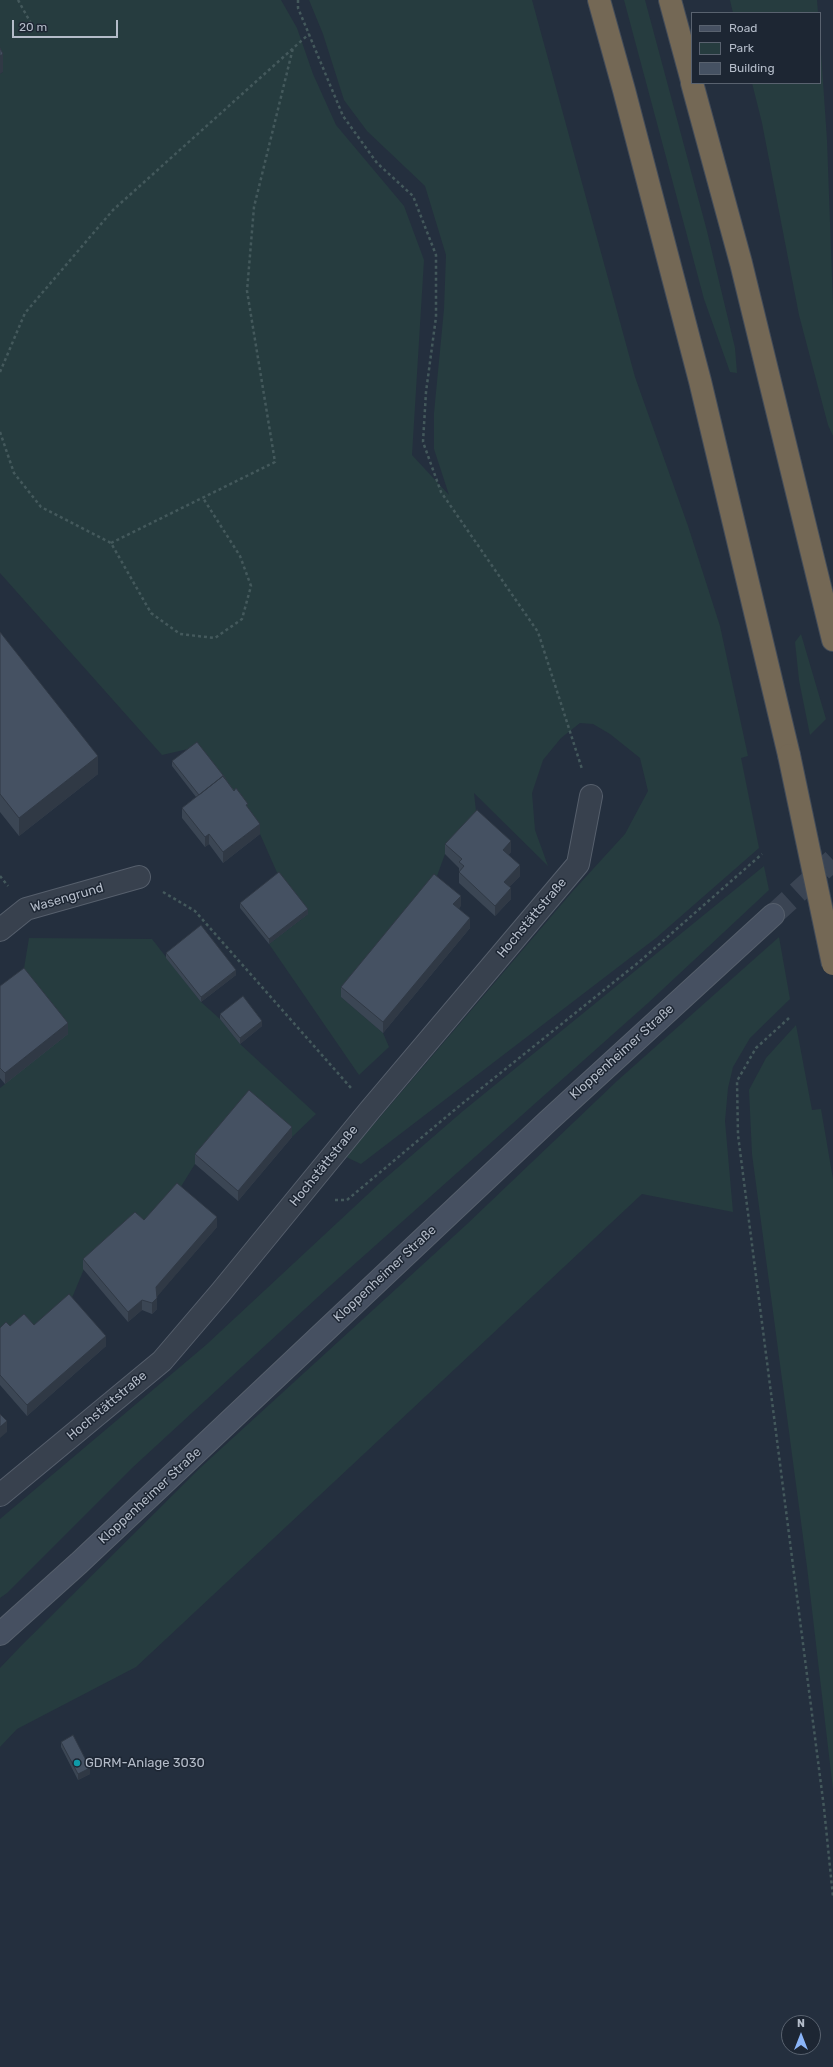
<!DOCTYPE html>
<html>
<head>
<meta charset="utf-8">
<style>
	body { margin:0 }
	#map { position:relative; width:833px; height:2067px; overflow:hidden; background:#242f3e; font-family:Rubik,sans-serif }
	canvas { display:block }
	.legend { position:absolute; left:691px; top:12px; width:130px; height:72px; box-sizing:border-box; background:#1d2633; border:1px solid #59626f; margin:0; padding:5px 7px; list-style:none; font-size:12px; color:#b4bcc9 }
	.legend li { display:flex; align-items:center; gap:8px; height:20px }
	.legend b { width:20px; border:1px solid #59626f }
	.north { position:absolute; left:781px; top:2015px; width:40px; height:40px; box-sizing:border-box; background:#1d2633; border:1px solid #59626f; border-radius:50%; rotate:0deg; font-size:11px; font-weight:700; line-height:16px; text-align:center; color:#b4bcc9 }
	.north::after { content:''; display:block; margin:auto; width:14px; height:18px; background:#8ab4f8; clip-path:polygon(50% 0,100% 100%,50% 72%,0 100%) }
	.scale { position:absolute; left:12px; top:20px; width:106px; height:18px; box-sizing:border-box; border:2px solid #b4bcc9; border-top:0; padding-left:5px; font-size:12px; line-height:14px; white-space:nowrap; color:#b4bcc9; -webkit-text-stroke:3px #1d2633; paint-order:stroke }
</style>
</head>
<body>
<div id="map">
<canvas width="833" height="2067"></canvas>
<ul class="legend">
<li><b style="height:5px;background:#465061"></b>Road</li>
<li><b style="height:11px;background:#263c3f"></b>Park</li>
<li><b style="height:11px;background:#455162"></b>Building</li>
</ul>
<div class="north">N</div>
<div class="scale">20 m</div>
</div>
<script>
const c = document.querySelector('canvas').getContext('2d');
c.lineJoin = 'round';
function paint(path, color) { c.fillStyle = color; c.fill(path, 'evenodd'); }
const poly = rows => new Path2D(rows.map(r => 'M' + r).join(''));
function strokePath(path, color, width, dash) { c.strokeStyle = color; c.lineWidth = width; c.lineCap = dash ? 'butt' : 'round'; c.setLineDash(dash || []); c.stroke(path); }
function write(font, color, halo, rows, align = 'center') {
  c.font = font + ' Rubik,sans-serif'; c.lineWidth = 3; c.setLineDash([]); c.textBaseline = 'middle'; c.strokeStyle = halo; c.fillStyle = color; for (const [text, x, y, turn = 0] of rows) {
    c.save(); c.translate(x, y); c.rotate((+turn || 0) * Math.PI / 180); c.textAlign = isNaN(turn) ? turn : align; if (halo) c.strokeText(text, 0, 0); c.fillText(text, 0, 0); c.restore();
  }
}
paint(poly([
	[0,0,281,0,297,28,313,74,336,125,404,206,424,260,412,455,449,495,434,449,434,413,444,309,446,255,425,186,367,131,344,100,323,34,309,0,532,0,635,377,688,526,720,626,748,756,741,758,759,848,656,938,361,1164,346,1157,572,892,625,834,648,791,640,758,610,734,593,724,580,723,561,738,543,760,532,793,535,830,548,866,474,793,477,820,445,854,434,884,341,997,383,1033,389,1047,359,1075,269,944,308,914,279,877,260,834,197,747,162,755,0,573,0,74,3,72,0,66],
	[624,0,645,0,707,231,735,348,737,373,730,372,704,299],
	[730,0,817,0,818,13,733,13],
	[820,38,827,140,833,305,833,436,828,425,799,315,762,123,752,83,820,83],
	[801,634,826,719,810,735,799,680,795,642],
	[764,866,769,890,648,1003,331,1285,132,1468,7,1593,0,1598,0,1519,206,1345,381,1182,463,1111],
	[779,937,790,999,750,1038,733,1067,728,1088,725,1121,733,1212,642,1194,136,1667,17,1729,0,1747,0,1668,20,1647,200,1468,466,1225,617,1081],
	[29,938,152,939,201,1002,220,1019,240,1044,316,1114,292,1137,250,1101,195,1164,177,1193,144,1231,84,1269,69,1305,34,1335,0,1343,0,1088,5,1084],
	[796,1025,812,1110,821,1109,833,1179,833,1790,807,1567,752,1154,749,1090,766,1058]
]), '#263c3f');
strokePath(poly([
	[773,915,833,860]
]), '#3a4453', 22, [22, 11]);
const minor = poly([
	[0,930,26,909,139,877],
	[0,1495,162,1361,221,1292,370,1110,578,864,591,796]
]);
const secondary = poly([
	[0,1634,79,1563,548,1121,773,915]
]);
const motorway = poly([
	[599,0,624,90,700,381,789,755],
	[670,0,692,81],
	[692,83,741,263,833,640]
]);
strokePath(minor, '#565f6c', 24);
strokePath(secondary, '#565f6c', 24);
strokePath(motorway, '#434c59', 24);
strokePath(poly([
	[18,0,33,27],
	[298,0,298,8,343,116,377,163,413,196,436,255,436,317,426,392,423,442,441,492,538,632,582,769],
	[0,372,25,313,113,210,309,34],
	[0,432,14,473,41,507,111,543,151,613,180,634,215,638,242,619,251,586,240,556,203,498],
	[111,543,275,462,247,291,254,207,293,48],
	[0,876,8,886],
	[163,892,195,911,351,1088],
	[789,1018,756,1048,737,1081,738,1135,824,1808,833,1897],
	[335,1200,347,1200,458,1107,639,962,762,854]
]), '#44595c', 2.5, [3, 3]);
strokePath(minor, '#38414e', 22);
strokePath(secondary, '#465061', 22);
strokePath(motorway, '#746855', 22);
const motorwayBridge = poly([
	[789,755,833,964]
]);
strokePath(motorwayBridge, '#434c59', 24, []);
strokePath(motorwayBridge, '#746855', 22);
paint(poly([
	[0,632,98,774,19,836,0,812],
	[172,761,226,780,248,808,260,834,223,863,209,844,205,847,182,818,182,808,196,797,172,766],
	[445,844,511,852,508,855,520,876,509,887,511,899,495,916,459,883,459,868,445,854],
	[240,903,308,914,269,944,240,908],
	[461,906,459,908,470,928,383,1033,341,997,341,987],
	[166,953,236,975,201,1002,166,958],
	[0,986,68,1034,5,1084,0,1078],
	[220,1014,262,1026,240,1044,220,1019],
	[292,1137,238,1201,195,1164,195,1154],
	[217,1227,157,1296,157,1309,152,1314,142,1310,128,1322,83,1269,83,1259],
	[34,1325,106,1346,27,1416,0,1385,0,1328,10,1326],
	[61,1742,90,1774,78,1780,61,1747]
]), '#3b4654');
paint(poly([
	[3,54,3,72,0,74,0,56],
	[98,756,98,774,19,836,19,818],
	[260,824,260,834,223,863,223,852],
	[209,834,209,844,205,847,205,837],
	[511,841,511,852,503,860,503,850],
	[520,865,520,876,504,892,504,882],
	[511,888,511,899,495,916,495,906],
	[461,896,461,906,453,914,453,904],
	[308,909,308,914,269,944,269,939],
	[470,918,470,928,383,1033,383,1022],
	[236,970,236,975,201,1002,201,997],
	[262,1021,262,1026,240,1044,240,1038],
	[68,1023,68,1034,5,1084,5,1073],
	[292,1127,292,1137,238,1201,238,1191],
	[217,1217,217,1227,156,1298,156,1287],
	[157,1298,157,1309,152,1314,152,1303],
	[142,1300,142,1310,128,1322,128,1312],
	[106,1336,106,1346,27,1416,27,1405],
	[7,1421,7,1432,0,1438,0,1427],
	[90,1768,90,1774,78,1780,78,1774]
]), '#303945');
const building = poly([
	[0,48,3,54,0,56,0,48],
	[0,632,98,756,19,818,0,794,0,632],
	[197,742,226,779,225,779,223,776,199,795,172,761,197,742],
	[223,776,234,791,236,788,248,804,246,805,260,824,223,852,209,834,205,837,182,808,223,776],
	[477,810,511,841,503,850,520,865,504,882,511,888,495,906,459,872,464,866,459,862,462,859,445,844,477,810],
	[279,872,308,909,269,939,240,903,279,872],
	[434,874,461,896,453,904,470,918,383,1022,341,987,434,874],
	[201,925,236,970,201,997,166,953,201,925],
	[24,968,68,1023,5,1073,0,1068,0,986,24,968],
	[243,996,262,1021,240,1038,220,1014,243,996],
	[249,1090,292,1127,238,1191,195,1154,249,1090],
	[177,1183,217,1217,156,1287,157,1298,152,1303,142,1300,128,1312,83,1259,135,1212,144,1220,177,1183],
	[69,1294,106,1336,27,1405,0,1375,0,1328,6,1322,10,1326,24,1314,34,1325,69,1294],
	[0,1414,7,1421,0,1427,0,1414],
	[73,1735,90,1768,78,1774,61,1742,73,1735]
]);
paint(building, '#455162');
strokePath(building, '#303945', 1);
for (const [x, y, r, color] of [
	[77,1763,4,"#0f9aa8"]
]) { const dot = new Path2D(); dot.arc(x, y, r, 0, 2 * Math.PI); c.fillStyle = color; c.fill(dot); strokePath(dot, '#1d2633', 1.5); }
write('13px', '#b4bcc9', '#1d2633', [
	["Wasengrund",67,898,-16],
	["Hochstättstraße",532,918,-50],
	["Kloppenheimer Straße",622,1052,-42],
	["Hochstättstraße",324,1166,-51],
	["Kloppenheimer Straße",385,1274,-43],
	["Hochstättstraße",107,1406,-40],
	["Kloppenheimer Straße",150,1496,-43]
]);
write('13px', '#b4bcc9', '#1d2633', [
	["GDRM-Anlage 3030",85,1763]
], 'left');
</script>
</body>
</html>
